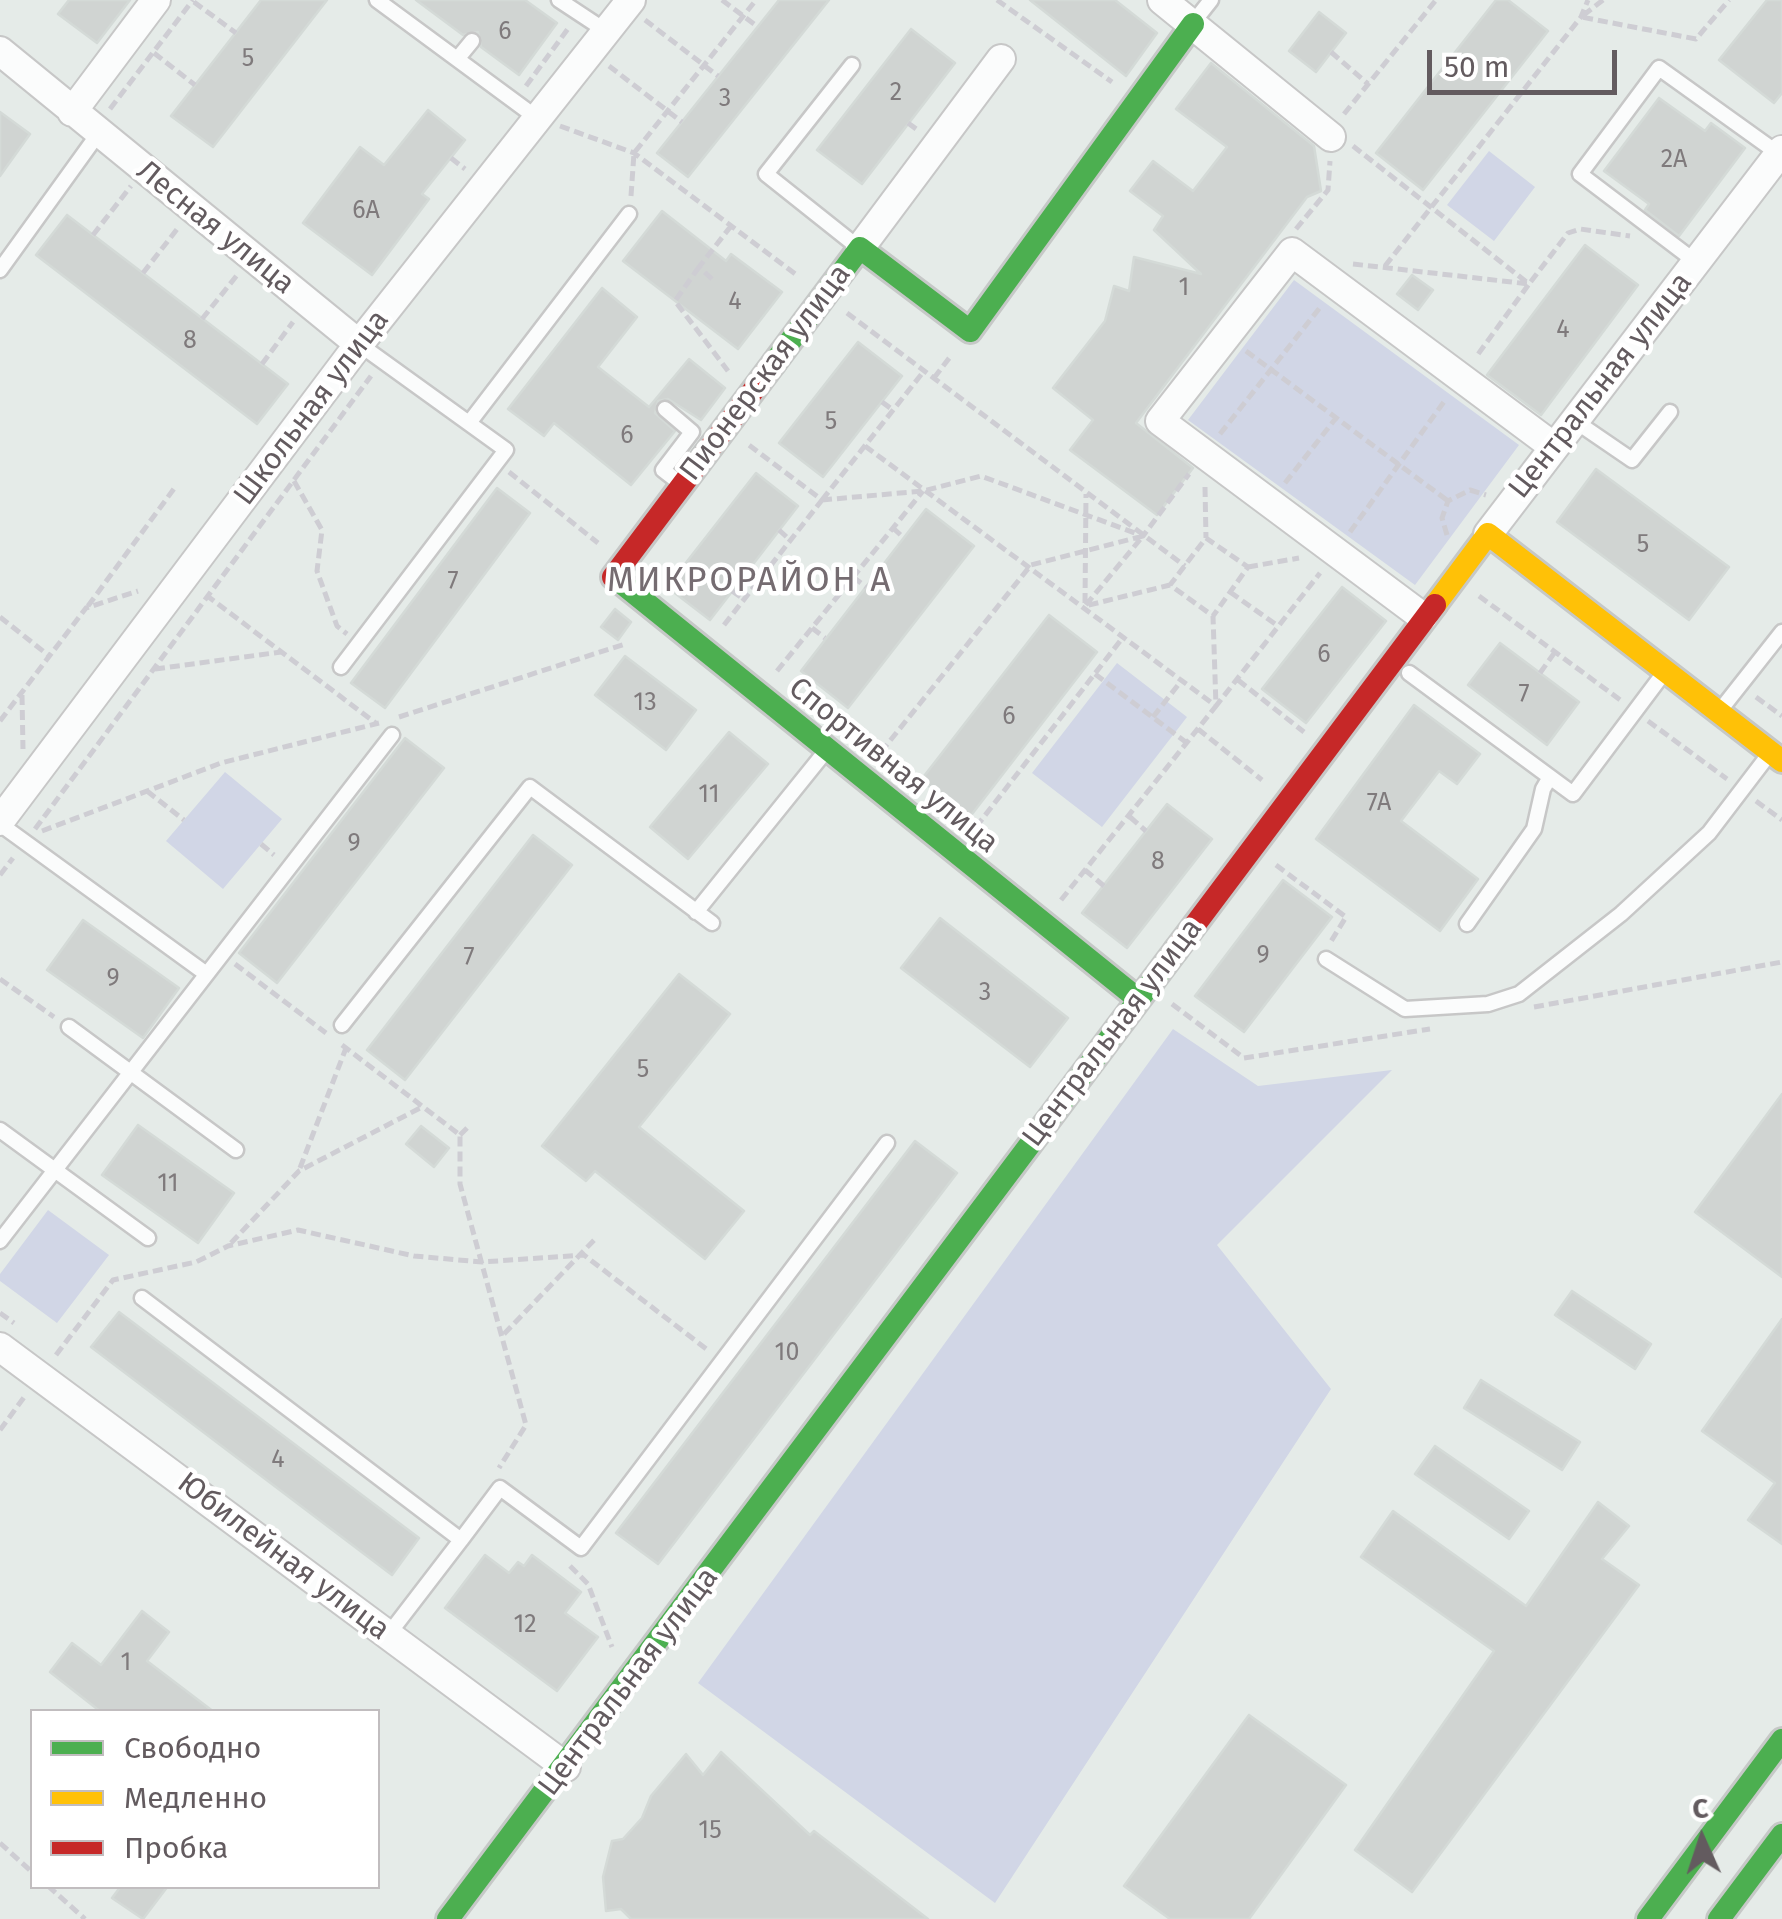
<!DOCTYPE html>
<html>
<head>
<meta charset="utf-8">
<style>
	body { margin:0 }
	#map { position:relative; width:1782px; height:1919px; overflow:hidden; background:#e5ebe8; font-family:"Fira Sans",sans-serif }
	canvas { display:block }
	.legend { position:absolute; left:30px; top:1709px; width:350px; height:180px; box-sizing:border-box; background:#fff; border:2px solid #c1bdbf; margin:0; padding:12px 18px; list-style:none; font-size:30px; color:#635b5f }
	.legend li { display:flex; align-items:center; gap:20px; height:50px }
	.legend b { width:50px; border:2px solid #c1bdbf }
	.north { position:absolute; left:1652px; top:1789px; width:100px; height:100px; -webkit-text-stroke:8px #fff; paint-order:stroke; rotate:357deg; font-size:28px; font-weight:700; line-height:40px; text-align:center; color:#635b5f }
	.north::after { content:''; display:block; margin:auto; width:35px; height:45px; background:#635b5f; clip-path:polygon(50% 0,100% 100%,50% 72%,0 100%) }
	.scale { position:absolute; left:1427px; top:50px; width:190px; height:45px; box-sizing:border-box; border:5px solid #635b5f; border-top:0; padding-left:12px; font-size:30px; line-height:35px; white-space:nowrap; color:#635b5f; -webkit-text-stroke:8px #fff; paint-order:stroke }
</style>
</head>
<body>
<div id="map">
<canvas width="1782" height="1919"></canvas>
<ul class="legend">
<li><b style="height:12px;background:#4caf50"></b>Свободно</li>
<li><b style="height:12px;background:#ffc107"></b>Медленно</li>
<li><b style="height:12px;background:#c62828"></b>Пробка</li>
</ul>
<div class="north">С</div>
<div class="scale">50 m</div>
</div>
<script>
const c = document.querySelector('canvas').getContext('2d');
c.lineJoin = 'round';
function paint(path, color) { c.fillStyle = color; c.fill(path, 'evenodd'); }
const poly = rows => new Path2D(rows.map(r => 'M' + r).join(''));
function strokePath(path, color, width, dash) { c.strokeStyle = color; c.lineWidth = width; c.lineCap = dash ? 'butt' : 'round'; c.setLineDash(dash || []); c.stroke(path); }
function write(font, color, halo, rows, align = 'center') {
  c.font = font + ' "Fira Sans",sans-serif'; c.lineWidth = 9; c.setLineDash([]); c.textBaseline = 'middle'; c.strokeStyle = halo; c.fillStyle = color; for (const [text, x, y, turn = 0] of rows) {
    c.save(); c.translate(x, y); c.rotate((+turn || 0) * Math.PI / 180); c.textAlign = isNaN(turn) ? turn : align; if (halo) c.strokeText(text, 0, 0); c.fillText(text, 0, 0); c.restore();
  }
}
paint(poly([
	[1489,151,1535,187,1494,241,1447,205],
	[1294,280,1519,445,1415,585,1188,420],
	[1117,663,1187,717,1102,827,1032,773],
	[225,772,282,819,223,889,166,841],
	[1173,1029,1258,1086,1392,1070,1217,1245,1331,1389,995,1903,698,1683],
	[48,1210,109,1255,57,1323,0,1281,0,1274]
]), '#d1d6e6');
const building = poly([
	[69,0,130,0,97,43,58,14,69,0],
	[261,0,327,0,213,147,171,116,261,0],
	[416,0,525,0,557,23,519,75,481,47,478,32,463,35,416,0],
	[779,0,829,0,688,177,657,153,779,0],
	[1030,0,1115,0,1157,33,1126,76,1030,0],
	[1496,0,1508,0,1548,31,1423,190,1376,153,1496,0],
	[1767,0,1782,0,1782,93,1774,103,1719,60,1767,0],
	[1319,12,1346,33,1316,72,1289,51,1319,12],
	[911,29,955,63,862,184,817,150,911,29],
	[1211,63,1314,146,1321,191,1307,197,1136,423,1193,468,1157,515,1070,450,1093,420,1053,388,1105,321,1114,286,1129,291,1134,257,1201,274,1154,230,1163,216,1130,191,1153,161,1193,191,1227,147,1176,109,1211,63],
	[1659,98,1705,131,1711,123,1745,148,1679,236,1645,210,1649,204,1604,171,1659,98],
	[428,110,465,140,422,194,429,199,372,275,303,223,360,147,384,165,428,110],
	[0,112,30,134,0,176,0,112],
	[662,211,726,261,731,254,782,292,738,349,623,261,662,211],
	[67,215,288,384,257,424,36,255,67,215],
	[1585,245,1638,285,1541,415,1487,375,1585,245],
	[1412,275,1433,290,1418,310,1397,294,1412,275],
	[602,288,637,317,598,367,649,407,689,359,725,388,701,420,668,399,658,401,655,413,675,431,631,485,554,423,544,436,508,409,602,288],
	[858,342,902,376,823,477,779,443,858,342],
	[1596,469,1729,567,1689,620,1557,522,1596,469],
	[756,473,798,506,710,620,667,587,756,473],
	[497,488,530,513,385,708,351,683,497,488],
	[926,509,974,546,848,708,801,671,926,509],
	[1342,587,1386,621,1306,723,1262,689,1342,587],
	[615,609,631,622,618,640,601,627,615,609],
	[1049,615,1097,652,969,818,921,780,1049,615],
	[1500,643,1579,702,1547,745,1468,685,1500,643],
	[625,656,696,710,666,750,595,695,625,656],
	[1414,705,1480,754,1457,784,1439,771,1401,821,1478,879,1440,931,1316,839,1414,705],
	[729,732,768,764,688,859,650,827,729,732],
	[405,738,444,768,277,983,239,953,405,738],
	[1167,804,1212,839,1127,948,1082,913,1167,804],
	[533,835,572,865,405,1080,367,1050,533,835],
	[1283,880,1332,917,1244,1032,1195,996,1283,880],
	[940,918,1068,1018,1030,1067,901,968,940,918],
	[83,920,179,988,143,1038,47,970,83,920],
	[679,974,730,1014,639,1127,744,1211,705,1259,595,1171,586,1181,542,1146,679,974],
	[1782,1094,1782,1277,1695,1212,1782,1094],
	[138,1125,234,1193,198,1243,102,1175,138,1125],
	[421,1126,449,1148,434,1167,406,1144,421,1126],
	[915,1141,957,1173,658,1564,616,1533,915,1141],
	[1572,1291,1651,1344,1635,1369,1555,1315,1572,1291],
	[119,1312,419,1538,392,1575,91,1347,119,1312],
	[1782,1319,1782,1544,1748,1520,1775,1483,1702,1431,1782,1319],
	[1481,1380,1580,1442,1562,1470,1464,1408,1481,1380],
	[1435,1446,1529,1511,1509,1539,1415,1474,1435,1446],
	[1598,1502,1629,1526,1602,1559,1639,1585,1412,1892,1355,1850,1494,1651,1361,1557,1393,1511,1526,1606,1598,1502],
	[485,1555,509,1573,518,1562,524,1566,532,1555,581,1592,565,1613,598,1637,557,1691,445,1608,485,1555],
	[142,1611,169,1632,147,1661,214,1712,101,1712,50,1672,72,1643,101,1665,142,1611],
	[1249,1715,1346,1785,1249,1919,1170,1919,1124,1886,1249,1715],
	[721,1752,810,1835,814,1831,928,1919,631,1919,621,1909,606,1911,603,1877,612,1841,623,1839,642,1818,651,1796,686,1754,703,1775,721,1752],
	[121,1886,168,1886,143,1919,112,1898,121,1886]
]);
paint(building, '#d0d4d2');
strokePath(building, '#d4dad7', 2.5);
const lane = poly([
	[377,0,537,118],
	[559,0,606,31],
	[1196,19,1211,0],
	[458,58,472,41],
	[852,65,766,174,859,248],
	[1696,262,1580,174,1659,68,1779,154],
	[0,270,98,134],
	[665,409,692,432,663,470,681,484],
	[1575,421,1632,460,1670,412],
	[469,423,629,214],
	[341,667,506,450,359,344],
	[1409,673,1573,794,1663,674],
	[1722,708,1782,632],
	[0,824,205,973],
	[696,912,825,752],
	[1467,924,1534,829,1543,789,1550,777],
	[1326,959,1405,1009,1488,1004,1519,994,1621,914,1709,833,1770,753],
	[342,1025,530,787,712,923],
	[69,1027,236,1150],
	[0,1130,148,1238],
	[0,1241,392,735],
	[142,1298,461,1540,388,1635],
	[461,1540,500,1488,581,1548,887,1143]
]);
const street = poly([
	[1162,0,1331,137],
	[0,51,359,344],
	[72,112,156,0],
	[860,248,1001,59],
	[1488,534,1782,150],
	[1423,617,1160,421,1292,252,1554,447],
	[0,821,359,344,631,0],
	[0,1347,566,1767]
]);
const fast = poly([
	[774,363,860,248,970,331,1193,24],
	[619,581,1138,999],
	[448,1919,1176,950],
	[1648,1919,1782,1740],
	[1719,1919,1782,1835]
]);
const slow = poly([
	[1435,605,1488,534,1782,761]
]);
const jam = poly([
	[619,581,613,577,774,363],
	[1176,950,1435,605]
]);
strokePath(lane, '#c7c7c7', 19);
strokePath(street, '#c7c7c7', 32);
strokePath(fast, '#c6c8c7', 28);
strokePath(slow, '#c6c8c7', 28);
strokePath(jam, '#c6c8c7', 28);
strokePath(poly([
	[722,0,758,27],
	[997,0,1112,82],
	[1603,0,1581,17,1696,39,1729,0],
	[194,2,236,33],
	[645,20,718,76],
	[1331,52,1368,84],
	[154,53,195,85],
	[609,66,682,122],
	[526,86,570,26],
	[110,109,193,0],
	[1344,114,1436,0],
	[908,123,919,131],
	[560,126,634,153,798,276],
	[1353,146,1529,284,1476,357],
	[451,158,465,169],
	[631,196,634,153,756,0],
	[1296,229,1328,190,1330,161],
	[93,235,131,186],
	[1353,264,1529,284,1568,233,1580,229,1630,236],
	[1385,266,1581,17,1588,0],
	[699,267,675,301,728,371],
	[143,273,178,228],
	[712,279,699,267,731,226],
	[847,313,1185,566],
	[202,319,238,274],
	[1246,351,1448,501],
	[262,364,293,322],
	[934,378,950,357],
	[882,402,893,410],
	[1220,434,1322,305],
	[865,446,1216,706,1320,573],
	[509,472,598,543],
	[294,481,322,530,317,571,337,626,347,634],
	[1285,483,1336,418],
	[1205,487,1206,538],
	[822,500,923,491,981,476,1143,536,1189,474],
	[822,500,924,371],
	[893,528,904,538],
	[779,530,790,540],
	[1350,532,1446,399],
	[1447,535,1442,518,1448,501,1470,490,1486,495],
	[1248,567,1299,558],
	[853,577,866,587],
	[732,591,744,599],
	[1230,592,1278,626],
	[206,595,377,724],
	[1479,596,1623,702],
	[1085,603,1086,494],
	[88,606,176,486],
	[0,617,48,655],
	[724,625,822,500,749,445],
	[812,628,825,638],
	[155,669,281,652],
	[777,671,923,491],
	[1540,673,1555,652],
	[1095,674,1187,743],
	[1238,680,1304,732],
	[22,695,23,749],
	[1756,697,1782,716],
	[399,717,625,644],
	[1153,717,1182,680],
	[0,721,86,608,138,591],
	[1648,721,1727,779],
	[1198,729,1262,780],
	[881,752,1031,565,1143,536,1085,606,1170,585],
	[147,791,184,820],
	[1756,801,1782,820],
	[1130,817,1146,831],
	[976,827,1124,636],
	[35,829,371,376],
	[42,831,221,763,379,723],
	[261,844,274,855],
	[1276,865,1346,917,1330,943],
	[1085,870,1104,886],
	[0,875,13,858],
	[1061,900,1216,706,1213,616,1170,585,1206,538,1248,567,1213,616],
	[235,964,326,1033],
	[0,979,54,1017],
	[1172,1004,1244,1058,1430,1029],
	[1534,1007,1782,962],
	[342,1045,460,1135,460,1184,526,1425,499,1468],
	[460,1135,468,1127],
	[300,1168,346,1048],
	[231,1243,299,1171,422,1107],
	[0,1313,14,1323],
	[504,1334,597,1237],
	[56,1355,113,1280,196,1262,228,1246,298,1230,414,1256,482,1262,584,1255,709,1351],
	[0,1430,25,1396],
	[570,1566,588,1584,612,1647],
	[0,1843,32,1872],
	[48,1886,85,1919]
]), '#cecdd3', 5, [10, 5]);
strokePath(lane, '#fbfcfc', 14);
strokePath(street, '#fbfcfc', 28);
strokePath(fast, '#4caf50', 22);
strokePath(slow, '#ffc107', 22);
strokePath(jam, '#c62828', 22);
write('25px', '#7f7a7c', null, [
	["6",505,32],
	["5",248,59],
	["2",896,93],
	["3",725,99],
	["2А",1674,160],
	["6А",366,211],
	["1",1184,288],
	["4",735,302],
	["4",1563,330],
	["8",190,341],
	["5",831,422],
	["6",627,436],
	["5",1643,545],
	["7",453,581],
	["6",1324,655],
	["7",1524,694],
	["13",645,703],
	["6",1009,717],
	["11",709,795],
	["7А",1379,803],
	["9",354,844],
	["8",1158,862],
	["9",1263,956],
	["7",469,957],
	["9",113,979],
	["3",985,993],
	["5",643,1070],
	["11",168,1184],
	["10",787,1353],
	["4",278,1460],
	["12",525,1625],
	["1",126,1663],
	["15",710,1831]
]);
write('30px', '#635b5f', '#fff', [
	["Лесная улица",215,228,39],
	["Пионерская улица",766,373,-53],
	["Центральная улица",1601,386,-52],
	["Школьная улица",312,408,-53],
	["Спортивная улица",893,766,39],
	["Центральная улица",1113,1033,-53],
	["Юбилейная улица",283,1557,37],
	["Центральная улица",629,1682,-53]
]);
c.letterSpacing = '2.5px';
write('35px', '#756c71', '#fff', [
	["МИКРОРАЙОН А",750,581]
]);
c.letterSpacing = '0px';
</script>
</body>
</html>
